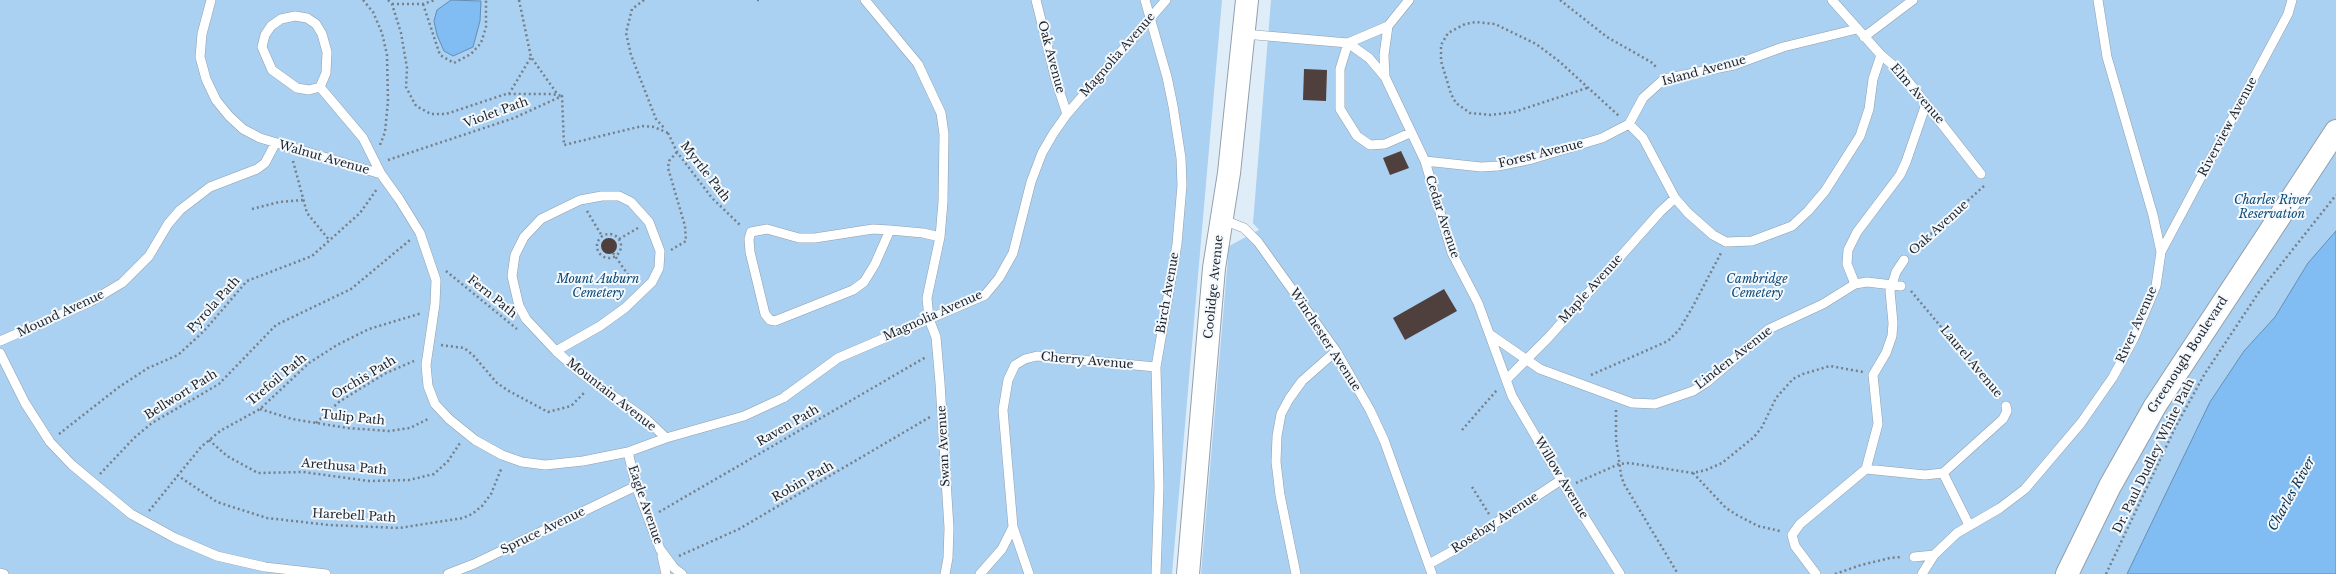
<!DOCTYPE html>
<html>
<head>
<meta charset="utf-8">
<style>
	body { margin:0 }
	canvas { display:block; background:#dfedf9 }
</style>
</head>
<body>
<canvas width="2336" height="574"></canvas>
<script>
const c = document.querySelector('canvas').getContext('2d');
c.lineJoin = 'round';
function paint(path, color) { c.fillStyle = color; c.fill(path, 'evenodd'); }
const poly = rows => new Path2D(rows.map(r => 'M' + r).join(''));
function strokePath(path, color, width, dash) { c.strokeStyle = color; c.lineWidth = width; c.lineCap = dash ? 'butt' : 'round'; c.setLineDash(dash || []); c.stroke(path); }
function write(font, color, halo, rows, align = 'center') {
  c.font = font + ' "Libre Baskerville",serif'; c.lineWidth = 4; c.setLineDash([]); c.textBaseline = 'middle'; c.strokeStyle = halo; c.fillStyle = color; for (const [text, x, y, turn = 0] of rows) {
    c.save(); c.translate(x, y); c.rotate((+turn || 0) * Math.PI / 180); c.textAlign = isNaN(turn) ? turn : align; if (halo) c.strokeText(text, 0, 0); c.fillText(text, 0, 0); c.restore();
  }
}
paint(poly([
	[0,0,1222,0,1172,574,0,574],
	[1271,0,2336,0,2336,231,2308,263,2275,317,2244,351,2210,402,2127,574,1201,574,1229,246,1259,230,1253,223]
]), '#aad0f2');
const water = poly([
	[451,0,481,1,480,21,473,47,453,56,444,51,437,35,434,21,437,10,451,0],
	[2336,231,2336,574,2127,574,2210,402,2244,351,2275,317,2308,263,2336,231]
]);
paint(water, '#81bdf2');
strokePath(water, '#638eb5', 1);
paint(poly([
	[1304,69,1327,70,1326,101,1303,100],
	[1401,151,1409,168,1390,175,1383,158],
	'601 246a8 8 0 1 1 16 0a8 8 0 1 1-16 0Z',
	[1444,289,1457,311,1405,340,1393,318]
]), '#4f3f3d');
const lane = poly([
	[211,0,202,34,200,57,206,79,216,100,229,116,243,129,260,138,381,174,399,199,420,233,436,280,435,304,426,365,428,386,435,404,449,419,475,440,502,455,522,462,545,465,583,461,628,452,666,438,744,416,783,398,838,358,985,295,999,278,1013,253,1031,182,1042,153,1053,134,1067,114,1166,0],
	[865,0,918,64,941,113,944,134,943,202,940,237,927,298,929,319,936,337,940,383,949,528,948,558,945,574],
	[1036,0,1056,81,1067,114],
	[1145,0,1167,77,1173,106,1181,158,1182,185,1177,244,1156,367,1159,487,1156,574],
	[1832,0,1881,55,1901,72,1981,174],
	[1388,26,1348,43,1340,69,1340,109,1357,136,1370,145,1385,144,1410,133],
	[1244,34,1348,43,1369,58,1385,77,1425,161,1452,253,1478,303,1512,396,1566,488,1620,574],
	[1864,37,1913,0],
	[1385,77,1384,55,1388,26,1409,0],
	[320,87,309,90,297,88,272,70,262,47,265,35,271,26,281,19,295,16,307,18,316,24,322,34,327,52,326,73,320,87,363,138,381,174],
	[1629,124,1643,138,1675,198,1688,213,1713,235,1726,242,1752,241,1792,226,1808,211,1825,191,1860,136,1869,109,1873,79,1881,55],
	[1425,161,1481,167,1498,166,1532,159,1602,138,1629,124,1643,98,1664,79,1734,65,1783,47,1857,29],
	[1221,219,1244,228,1258,242,1336,351,1370,410,1384,440,1432,574],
	[890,230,875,264,864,282,853,290,775,321,770,320,765,314,750,252,749,239,751,232,767,229,799,238,815,238,873,229,890,230,923,233,940,237],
	[2161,252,2288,14,2292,0],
	[1855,284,1867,282,1901,286],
	[1491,335,1540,369,1632,403,1655,404,1693,391,1707,382,1769,329,1823,304,1855,284,1847,264,1848,250,1857,232,1900,175,1906,162,1926,104],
	[0,341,90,302,122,283,149,256,168,224,180,210,210,187,257,169,265,163,275,144],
	[556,351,526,319,519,306,512,276,515,255,524,237,541,219,580,200,602,196,619,196,631,202,649,222,660,251,659,268,652,282,625,308,600,326,556,351,581,373,647,420,666,438],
	[0,353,25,403,50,442,72,465,131,514,175,538,217,556,265,567,326,574],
	[1506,380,1548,338,1660,212,1675,198],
	[628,452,636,486,660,549,674,568,682,574],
	[1866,469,1925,475,1943,473],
	[1969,525,1943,473,2003,419,2007,411,2006,406],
	[1013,527,1029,574],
	[662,556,666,574],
	[1914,557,1934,555],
	[1429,564,1456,549,1561,480],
	[0,573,4,574],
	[448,574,474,564,636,486],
	[980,574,1002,549,1013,527,1003,410,1008,380,1015,365,1025,359,1037,356,1156,367],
	[1296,574,1280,495,1276,462,1277,436,1281,414,1289,399,1302,381,1336,351],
	[1816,574,1795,546,1792,535,1800,524,1866,469,1878,424,1873,375,1886,353,1892,336,1893,323,1890,291,1896,272,1904,260],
	[1922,574,1934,555,1957,533,2000,508,2025,489,2081,423,2113,377,2134,338,2156,286,2161,252,2153,215,2107,57,2098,0]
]);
const secondary = poly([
	[1188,574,1214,268,1229,173,1247,0],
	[2067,574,2110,486,2155,406,2336,131]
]);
strokePath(lane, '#929fab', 10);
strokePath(secondary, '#929fab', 24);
strokePath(poly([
	[363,0,373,12,382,33,387,55,388,101,385,132,380,145],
	[388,0,392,4,401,33,407,68,406,87,416,106,431,114,446,114,506,94,552,94,562,96],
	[519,0,531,57,558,95],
	[644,0,632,9,626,33,631,55,656,119,665,129],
	[757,0,762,0],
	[1560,0,1607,37,1651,62,1657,68],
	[392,4,423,4,435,0],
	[423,4,440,55,454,63,471,54,481,43,486,27,486,0],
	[1587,88,1514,112,1491,115,1470,113,1456,103,1451,94,1441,61,1441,45,1448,33,1465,24,1476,22,1495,24,1536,44,1560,62,1619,116],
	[509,94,531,57],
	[668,133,677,152,712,198,741,226],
	[388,160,514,118,562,96,564,145,642,126,654,127,668,133],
	[293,161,307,213,330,241],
	[252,209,279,202,303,200],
	[587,211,602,236],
	'597 246a12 12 0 1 1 24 0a12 12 0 1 1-24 0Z',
	[619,239,638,228],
	[671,250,686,241,685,226,668,168,669,161,677,152],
	[1912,251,1984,186],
	[613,253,633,282],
	[446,271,517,329],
	[1911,291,1999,396],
	[441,345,464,348,473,355,496,382,507,390,548,412,571,406,585,392],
	[1591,375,1668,341,1679,330,1692,308,1721,253],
	[260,409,292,419,347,428,389,431,410,428,430,418],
	[1616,410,1616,439,1621,475,1624,484,1678,574],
	[316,423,339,402,358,390,386,373,414,361],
	[1462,430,1497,390],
	[59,434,119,387,148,368,178,355,204,331,247,281,312,256,360,213,377,189],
	[209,440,227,456,258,473,303,472,369,481,409,480,434,474,448,461,460,443],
	[1693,473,1726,508,1737,515,1758,526,1780,531],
	[100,474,134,438,152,423,219,384,276,325,351,289,410,240],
	[177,475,217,502,267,518,329,525,399,528,463,518,472,514,482,506,491,494,502,467],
	[1576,483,1619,464,1629,463,1693,473,1706,470,1722,463,1754,437,1762,427,1776,398,1793,379,1803,374,1830,366,1863,372],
	[1472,487,1489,514],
	[149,511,201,447,220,431,260,409,309,363,337,345,369,329,422,313],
	[659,512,926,357],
	[679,556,739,529,930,417],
	[1835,574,1861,565,1890,558,1902,557],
	[2106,574,2175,428,2204,375,2259,292,2336,195]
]), '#767f88', 2.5, [2, 3]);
strokePath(lane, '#fff', 9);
strokePath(secondary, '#fff', 22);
write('12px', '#1d2227', '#f3f9fe', [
	["Magnolia Avenue",1118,55,-49],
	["Oak Avenue",1051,57,75],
	["Island Avenue",1704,71,-15],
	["Elm Avenue",1917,94,49],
	["Violet Path",496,113,-20],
	["Riverview Avenue",2228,127,-62],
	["Forest Avenue",1541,154,-14],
	["Walnut Avenue",324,158,16],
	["Myrtle Path",705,172,52],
	["Cedar Avenue",1442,217,72],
	["Oak Avenue",1939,228,-42],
	["Coolidge Avenue",1214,287,-84],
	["Maple Avenue",1591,289,-48],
	["Birch Avenue",1168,293,-80],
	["Fern Path",492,297,39],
	["Pyrola Path",214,305,-48],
	["Mound Avenue",61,314,-25],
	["Magnolia Avenue",933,316,-24],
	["River Avenue",2137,325,-66],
	["Winchester Avenue",1325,340,57],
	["Greenough Boulevard",2188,355,-57],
	["Linden Avenue",1734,358,-38],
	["Cherry Avenue",1087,361,5],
	["Laurel Avenue",1971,362,50],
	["Orchis Path",364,378,-31],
	["Trefoil Path",277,380,-40],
	["Bellwort Path",181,395,-32],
	["Mountain Avenue",611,395,38],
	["Tulip Path",353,418,6],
	["Raven Path",788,426,-30],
	["Swan Avenue",944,446,-93],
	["Dr. Paul Dudley White Path",2154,456,-64],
	["Arethusa Path",344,467,5],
	["Willow Avenue",1561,478,59],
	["Robin Path",803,482,-30],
	["Eagle Avenue",645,505,71],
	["Harebell Path",354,516,3],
	["Rosebay Avenue",1495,523,-33],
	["Spruce Avenue",543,531,-26]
]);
write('italic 12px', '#0e4973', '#f3f9fe', [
	["Charles River",2272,201],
	["Reservation",2272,215],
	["Mount Auburn",598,280],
	["Cemetery",598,294],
	["Cambridge",1757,280],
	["Cemetery",1757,294]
]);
write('italic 13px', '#0c2e48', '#f3f9fe', [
	["Charles River",2292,494,-61]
]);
</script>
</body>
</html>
